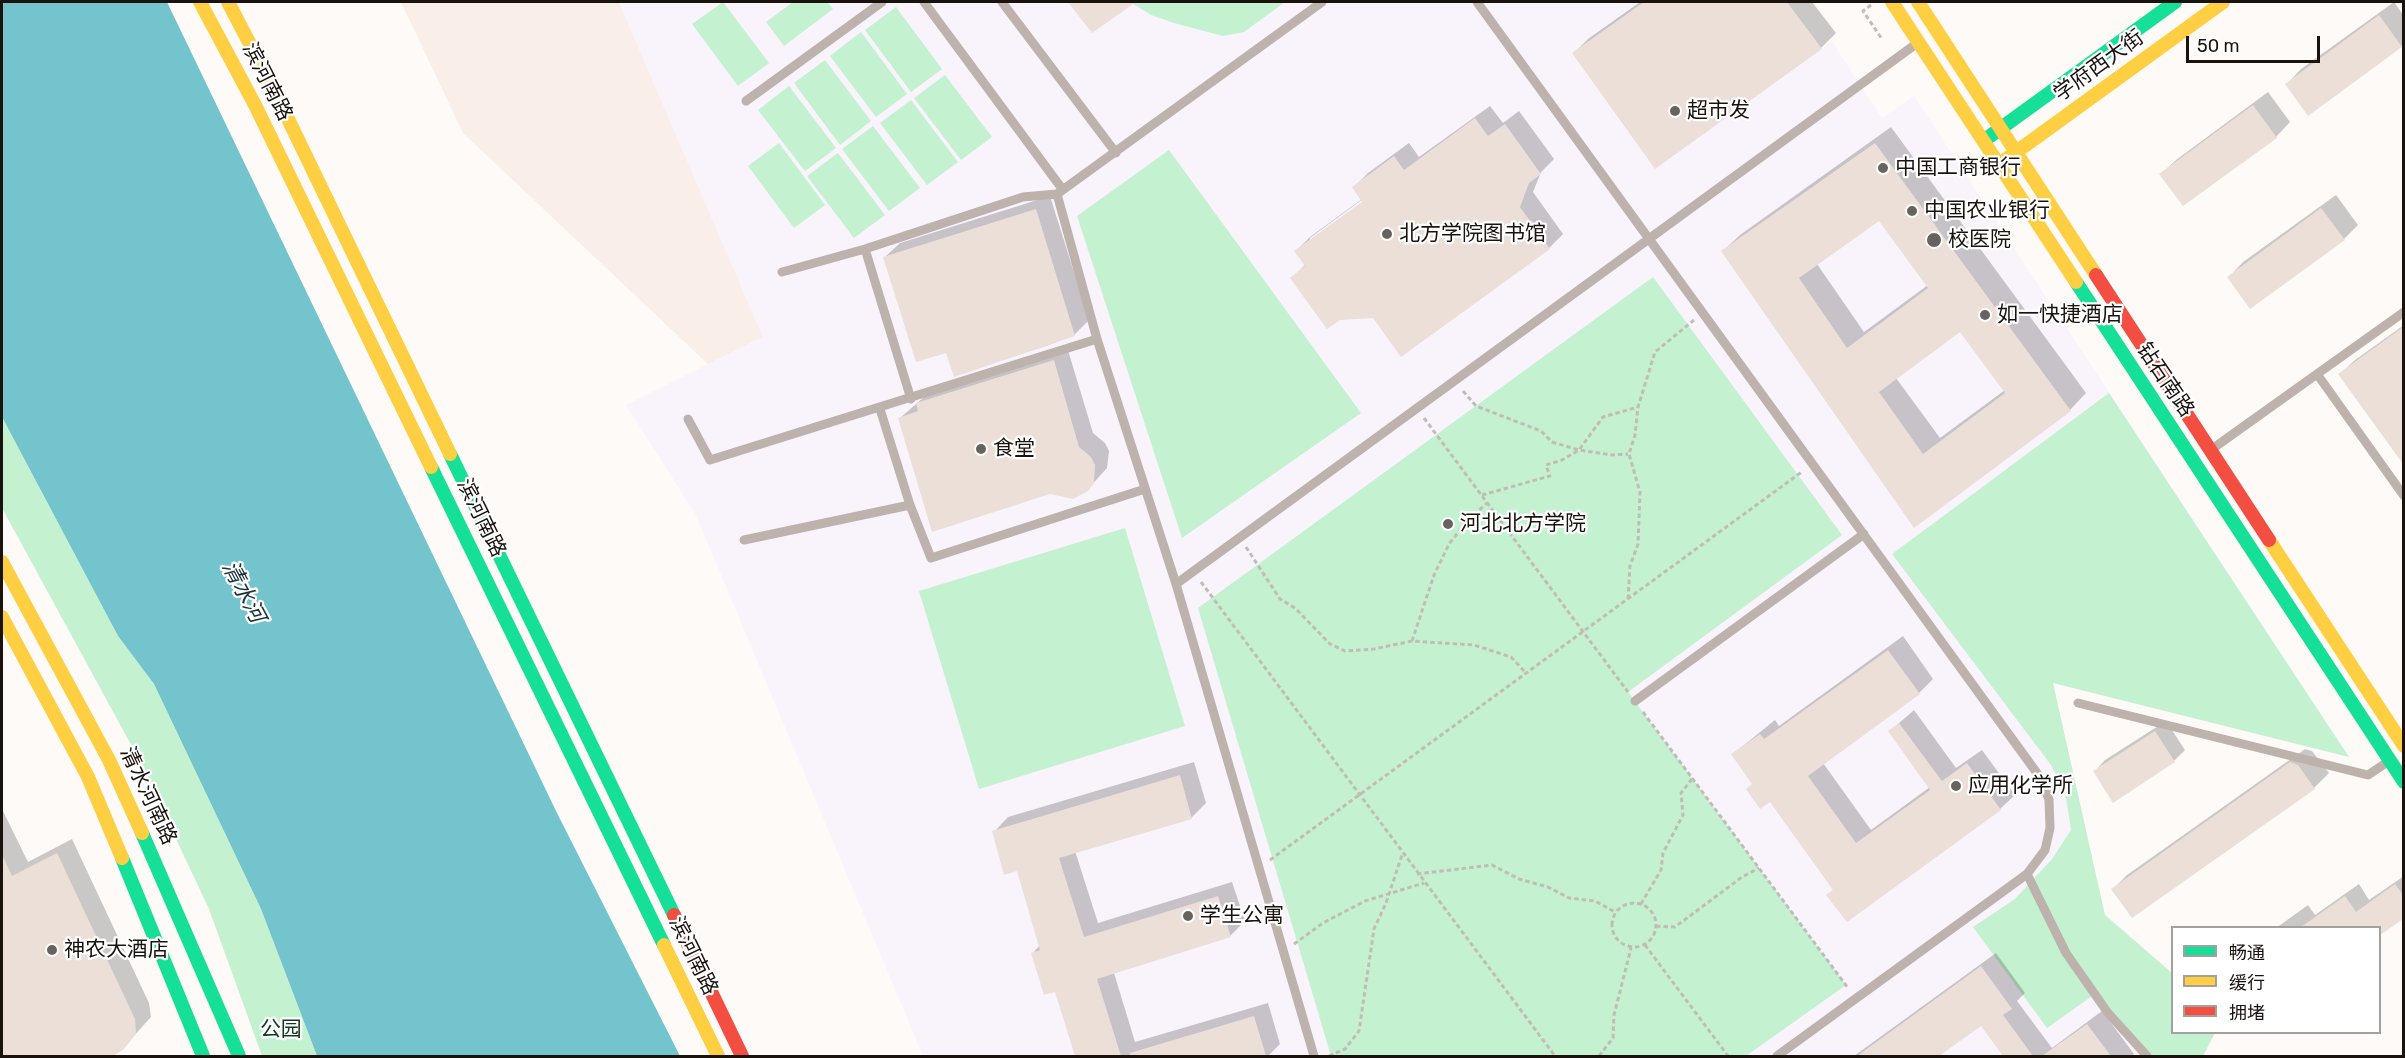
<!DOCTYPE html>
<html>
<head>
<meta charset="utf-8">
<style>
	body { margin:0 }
	#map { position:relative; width:2405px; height:1058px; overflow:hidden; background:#fdfaf8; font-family:Rubik,"Noto Sans SC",sans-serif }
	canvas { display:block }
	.frame { position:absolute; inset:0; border:3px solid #19120d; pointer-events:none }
	.legend { position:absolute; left:2171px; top:926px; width:210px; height:108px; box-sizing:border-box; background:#fff; border:2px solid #a3a09e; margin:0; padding:8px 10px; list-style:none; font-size:18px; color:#19120d }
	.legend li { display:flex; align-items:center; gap:12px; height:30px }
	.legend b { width:30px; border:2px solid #a3a09e }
	.scale { position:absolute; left:2186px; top:36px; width:134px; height:27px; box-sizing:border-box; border:3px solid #19120d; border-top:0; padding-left:8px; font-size:18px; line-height:21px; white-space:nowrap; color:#19120d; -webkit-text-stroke:4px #fff; paint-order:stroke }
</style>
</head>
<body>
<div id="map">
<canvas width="2405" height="1058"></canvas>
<div class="frame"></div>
<ul class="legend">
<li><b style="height:8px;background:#16e098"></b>畅通</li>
<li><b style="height:8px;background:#ffcf43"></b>缓行</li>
<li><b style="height:8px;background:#f24e42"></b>拥堵</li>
</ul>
<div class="scale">50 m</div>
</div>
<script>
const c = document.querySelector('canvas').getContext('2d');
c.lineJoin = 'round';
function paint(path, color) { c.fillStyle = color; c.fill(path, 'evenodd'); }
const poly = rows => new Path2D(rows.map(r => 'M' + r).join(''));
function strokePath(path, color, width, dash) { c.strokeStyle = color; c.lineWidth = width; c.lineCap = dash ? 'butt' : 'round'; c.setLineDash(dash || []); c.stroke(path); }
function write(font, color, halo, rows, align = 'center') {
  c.font = font + ' Rubik,"Noto Sans SC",sans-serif'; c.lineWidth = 4.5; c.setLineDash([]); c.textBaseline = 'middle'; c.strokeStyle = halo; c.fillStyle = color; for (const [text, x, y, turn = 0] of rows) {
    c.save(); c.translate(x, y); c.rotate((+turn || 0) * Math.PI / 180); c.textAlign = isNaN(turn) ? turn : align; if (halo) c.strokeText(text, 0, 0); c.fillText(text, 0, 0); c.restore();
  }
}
paint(poly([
	[401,2,619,2,763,337,708,364,463,133]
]), '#f9eee8');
paint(poly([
	[619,2,1644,2,1572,53,1655,169,1832,42,1882,118,1914,96,2349,757,2053,683,2105,915,2172,973,2172,1032,2215,1033,2203,1056,923,1056,696,515,626,405,763,337]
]), '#f9f3fb');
paint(poly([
	[723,2,769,63,738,86,692,24],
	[793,2,827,2,833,9,784,46,766,22],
	[1130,2,1285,2,1244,32,1223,36,1174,23,1151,15],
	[896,7,942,69,911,92,865,30],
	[861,32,907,94,876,117,830,56],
	[825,60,871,121,840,145,794,83],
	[945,75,992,137,961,160,914,98],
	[789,86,836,148,805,171,758,110],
	[911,100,958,162,927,185,880,123],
	[873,126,920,188,889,211,842,149],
	[779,143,825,205,794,228,748,166],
	[1169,150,1361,413,1182,538,1077,216],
	[838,153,885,215,854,238,807,176],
	[1653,277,1842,535,1628,692,1846,985,1746,1056,1331,1056,1198,608],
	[2109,393,2349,757,2053,683,2105,915,2172,973,2172,1032,2215,1033,2203,1056,2147,1056,2095,994,2047,1028,1973,927,2015,899,2052,859,2071,830,2065,791,2051,765,1892,554],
	[2,417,118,636,154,684,261,909,317,1056,262,1056,209,909,135,752,2,508],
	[1125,528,1185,726,979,789,919,591]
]), '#c4f2d0');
paint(poly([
	[2,2,167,2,557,813,680,1056,317,1056,261,909,154,684,118,636,2,417]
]), '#74c4cd');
paint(poly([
	[1070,2,1133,2,1092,31],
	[1640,2,1812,2,1836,33,1821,48,1655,167,1574,53,1588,39],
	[2394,2,2404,16,2404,44,2401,46,2287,84,2301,69],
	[2268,92,2290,122,2276,137,2161,174,2176,160],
	[1490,106,1503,123,1519,111,1554,159,1541,172,1533,192,1563,234,1549,248,1374,316,1292,278,1306,264,1296,251,1310,237,1362,199,1354,187,1368,173,1409,143,1419,157],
	[1367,196,1369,198,1310,241,1310,238],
	[1891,127,2086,393,2070,410,1915,526,1723,251,1740,235],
	[1879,218,1928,285,1864,332,1817,264],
	[1961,330,2005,390,1940,438,1896,378],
	[2336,195,2358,225,2344,239,2229,277,2243,262],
	[1050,196,1089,320,1074,335,1049,345,955,375,947,351,885,257,900,243],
	[2404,325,2404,462,2340,374,2355,360],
	[1067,347,1093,433,1105,443,1109,451,1107,468,1087,490,900,418,932,390],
	[1903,636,1933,679,1919,693,1823,763,1871,830,1930,787,1890,731,1914,710,1956,768,1982,750,2015,795,2000,809,1847,920,1828,895,1834,889,1770,800,1754,783,1733,754,1775,720,1779,726],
	[2166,721,2185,750,2174,761,2095,771,2105,760],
	[2305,749,2312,751,2329,773,2314,788,2132,916,2113,889,2127,875],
	[1194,762,1206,803,1191,818,1075,851,1098,923,1232,882,1245,921,1230,936,1114,973,1135,1042,1268,1003,1280,1044,1268,1056,1076,1056,1056,990,1033,953,1040,945,1018,869,994,832,1008,817],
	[2,809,28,862,72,839,149,1003,151,1017,123,1048,110,1056,2,1056],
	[2404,876,2404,917,2380,933,2380,928,2276,928,2308,905,2315,915,2359,884,2369,900],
	[1996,953,2025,993,2017,1001,2052,1048,2102,1011,2134,1054,2131,1056,2005,1056,1981,1024,1936,1056,1854,1056]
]), '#0003');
paint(poly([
	[1068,2,1136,2,1092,33],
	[1644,2,1787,2,1822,49,1655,169,1572,53],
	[2379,15,2402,47,2308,116,2285,84],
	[2253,105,2277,138,2183,206,2159,174],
	[1475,118,1488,136,1505,124,1541,174,1529,183,1520,207,1550,249,1401,357,1373,318,1340,320,1327,329,1290,278,1305,266,1294,251,1362,202,1352,187,1394,156,1404,170],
	[1875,143,2071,411,1914,528,1721,251],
	[1879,221,1928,288,1847,348,1799,278],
	[1960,332,2005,393,1923,454,1879,392],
	[2321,208,2345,240,2250,309,2227,277],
	[1036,209,1075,336,954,377,946,353,916,362,883,257],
	[2403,327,2403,464,2338,374],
	[1054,360,1079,447,1091,457,1095,465,1094,483,1088,491,1073,499,1050,494,932,532,898,418,918,411,916,403],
	[1888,650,1920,694,1808,776,1856,843,1930,790,1888,731,1899,723,1942,781,1967,763,2001,810,1847,922,1826,895,1833,890,1770,802,1760,809,1746,789,1752,784,1731,754,1760,734,1764,739],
	[2155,731,2175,762,2113,803,2093,771],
	[2290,762,2298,765,2315,789,2132,918,2111,889],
	[1180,775,1192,819,1059,858,1084,937,1218,896,1231,937,1097,979,1121,1056,1075,1056,1055,992,1044,995,1031,953,1040,950,1017,871,1004,875,992,831],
	[57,853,135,1019,136,1034,124,1049,113,1056,2,1056,2,855,12,876],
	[2395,884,2403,895,2403,919,2379,936,2379,927,2301,927,2345,896,2356,912],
	[1981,966,2012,1009,2003,1015,2033,1056,2003,1056,1981,1026,1939,1056,1857,1056],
	[1254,1016,1266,1056,1130,1056,1130,1053],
	[2087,1024,2111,1056,2042,1056]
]), '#ebdfd8');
strokePath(poly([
	[1871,5,1863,11,1882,39],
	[1463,391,1476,406,1541,431,1552,442,1579,450,1612,455,1628,454],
	[1424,418,1628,692],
	[1482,495,1550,476,1546,465,1562,460,1579,450,1603,417,1638,407],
	[1246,547,1280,599,1295,608,1330,644,1345,651,1374,649,1412,641,1474,645,1511,657,1526,673],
	[1201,582,1555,1056],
	[1628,599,1630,566,1638,544,1640,492,1629,454,1635,435,1638,407,1655,352,1694,320],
	[1412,641,1434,575,1449,544,1467,521,1487,503],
	[1643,712,1848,988],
	[1270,860,1803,471],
	[1417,874,1492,865,1519,879,1548,887,1569,898,1595,901,1615,912],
	'1612 925a22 22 0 1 1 44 0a22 22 0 1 1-44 0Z',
	[1641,904,1661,870,1663,853,1683,815,1681,793,1692,779],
	[1656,926,1675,927,1742,877,1759,868],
	[1294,944,1323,923,1365,901,1424,883],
	[1645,945,1728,1056],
	[1329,1056,1345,1049,1359,1031,1374,929,1386,903,1402,855],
	[1599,1056,1613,1038,1614,1015,1631,948]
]), '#c2bcb7', 3, [4.5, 3]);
strokePath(poly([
	[924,2,1063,190],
	[1002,2,1116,153],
	[1477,2,2042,780,2049,800,2050,828,2045,850,2027,874,1777,1056],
	[746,101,882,2],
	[865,249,911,399],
	[782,272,865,249,1023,197,1057,194],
	[2317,374,2404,496],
	[880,409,910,505,931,558,1145,489],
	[688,419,710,460,1097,339],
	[2212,449,2404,312],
	[744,540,910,505],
	[1176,584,1916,44],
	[1635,701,1864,534],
	[2078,703,2368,775,2389,761],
	[2027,874,2066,953,2108,1013,2147,1056],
	[1314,1056,1176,584,1097,339,1057,194,1322,2]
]), '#bdb3ac', 9);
strokePath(poly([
	[1986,139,2175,2],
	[2076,282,2404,782],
	[450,454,674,915],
	[431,467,664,945],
	[142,833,239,1056],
	[122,858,203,1056]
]), '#16e098', 14);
strokePath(poly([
	[200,2,255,105,431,467],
	[228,2,275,92,450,454],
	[1892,2,2076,282],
	[1918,2,2096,275],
	[2001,163,2223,2],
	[2269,540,2404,746],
	[2,562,109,760,142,833],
	[2,617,88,777,122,858],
	[664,945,718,1056]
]), '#ffcf43', 14);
strokePath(poly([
	[2096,275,2269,540],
	[674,915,742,1056]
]), '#f24e42', 14);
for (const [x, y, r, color] of [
	[1675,111,6,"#69635f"],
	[1883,168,6,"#69635f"],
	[1912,211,6,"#69635f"],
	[1387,234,6,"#69635f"],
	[1934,240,8,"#69635f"],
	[1985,315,6,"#69635f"],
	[981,449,6,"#69635f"],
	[1448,524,6,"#69635f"],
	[1956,786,6,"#69635f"],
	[1188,916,6,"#69635f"],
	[52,950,6,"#69635f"]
]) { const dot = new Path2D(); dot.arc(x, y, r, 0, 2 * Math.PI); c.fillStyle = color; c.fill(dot); strokePath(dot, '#fff', 2); }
write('21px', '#19120d', '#fff', [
	["学府西大街",2099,66,-36],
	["滨河南路",267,82,63],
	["钻石南路",2165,380,56],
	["滨河南路",481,518,64],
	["清水河南路",148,796,65],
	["滨河南路",693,956,64]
]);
write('21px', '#19120d', '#fff', [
	["超市发",1687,111],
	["中国工商银行",1895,168],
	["中国农业银行",1924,211],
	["北方学院图书馆",1399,234],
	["校医院",1948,240],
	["如一快捷酒店",1997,315],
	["食堂",993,449],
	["河北北方学院",1460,524],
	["应用化学所",1968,786],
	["学生公寓",1200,916],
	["神农大酒店",64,950]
], 'left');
write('21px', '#113920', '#fff', [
	["公园",281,1030]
]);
write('italic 22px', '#193235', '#fff', [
	["清水河",243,592,62]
]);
</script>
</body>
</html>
